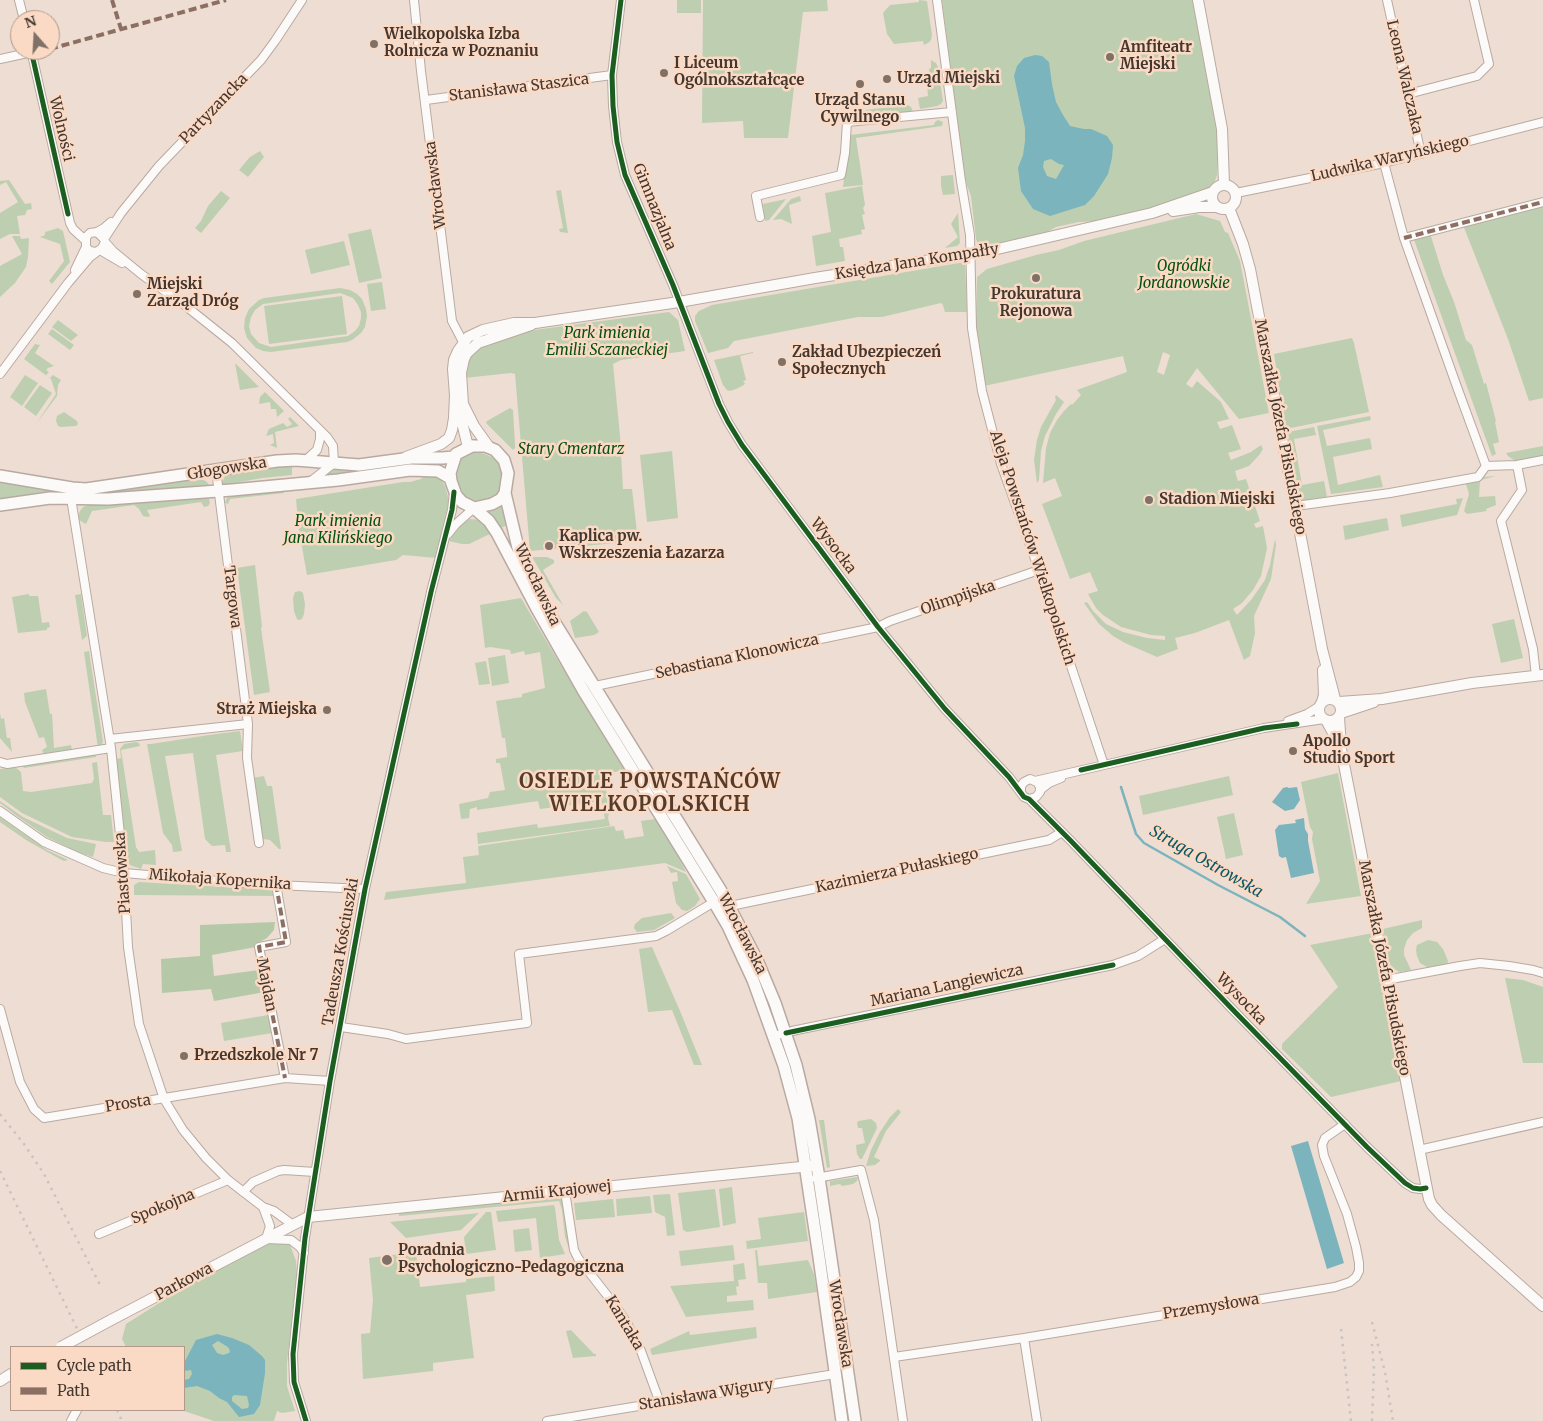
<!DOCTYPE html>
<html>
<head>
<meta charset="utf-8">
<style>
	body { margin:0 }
	#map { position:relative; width:1543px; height:1421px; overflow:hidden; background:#eeddd2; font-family:Merriweather,serif }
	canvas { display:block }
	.legend { position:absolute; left:10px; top:1346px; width:175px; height:65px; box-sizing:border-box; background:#fbdac5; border:1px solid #b29989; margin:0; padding:6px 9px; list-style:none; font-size:15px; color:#44372f }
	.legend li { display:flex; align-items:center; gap:10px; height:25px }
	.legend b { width:25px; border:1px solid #b29989 }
	.north { position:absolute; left:10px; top:10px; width:50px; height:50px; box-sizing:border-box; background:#fbdac5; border:1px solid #b29989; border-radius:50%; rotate:341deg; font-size:14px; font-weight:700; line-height:20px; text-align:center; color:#44372f }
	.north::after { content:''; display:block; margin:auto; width:18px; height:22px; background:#807168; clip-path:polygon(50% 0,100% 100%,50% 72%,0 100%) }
</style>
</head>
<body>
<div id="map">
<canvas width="1543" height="1421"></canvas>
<ul class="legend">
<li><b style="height:6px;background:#1b5e20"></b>Cycle path</li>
<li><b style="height:6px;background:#8d6e63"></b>Path</li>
</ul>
<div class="north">N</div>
</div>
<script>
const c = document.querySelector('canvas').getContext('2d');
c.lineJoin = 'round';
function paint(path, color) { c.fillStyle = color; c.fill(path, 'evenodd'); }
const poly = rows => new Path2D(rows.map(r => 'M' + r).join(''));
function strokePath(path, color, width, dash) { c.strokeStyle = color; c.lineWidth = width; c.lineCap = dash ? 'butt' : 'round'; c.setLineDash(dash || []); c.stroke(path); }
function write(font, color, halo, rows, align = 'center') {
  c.font = font + ' Merriweather,serif'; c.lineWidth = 5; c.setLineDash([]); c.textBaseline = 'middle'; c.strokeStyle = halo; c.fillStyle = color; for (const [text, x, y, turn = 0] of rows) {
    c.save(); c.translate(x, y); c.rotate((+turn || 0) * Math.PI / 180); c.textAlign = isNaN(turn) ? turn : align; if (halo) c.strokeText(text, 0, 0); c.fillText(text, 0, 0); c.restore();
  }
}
paint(poly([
	[677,0,701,0,701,13,677,13],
	[703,0,827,0,828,11,803,12,788,138,744,138,743,121,702,123],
	[919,0,927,1,932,35,931,40,928,43,924,45,923,41,894,44,887,34,883,13,890,5,919,2],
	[942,0,1194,0,1218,130,1217,175,1214,184,1207,191,1160,207,1099,221,1079,222,1056,227,1042,235,982,246,978,244,976,239,971,196,965,180],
	[931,60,936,63,938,67,943,101,941,104,937,106,920,109,918,98,928,96,927,85,931,84,929,69,931,68],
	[908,105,911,107,913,112,866,115,865,110],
	[938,120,943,122,942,126,856,138,863,185,843,187,850,135,934,125,935,122],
	[260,151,264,157,248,177,239,170,250,157],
	[953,175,955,194,943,195,941,186,941,176],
	[9,180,25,204,31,203,32,209,27,210,25,215,17,216,20,234,10,234,0,239,0,213,18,202,6,182,0,185,0,181],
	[862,186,865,205,863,208,865,214,862,215,865,229,861,230,862,234,839,239,840,247,843,247,845,261,816,266,812,236,831,232,825,193],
	[561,190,568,233,560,232,559,229,563,228,556,191],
	[221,191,230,198,201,233,195,228,201,221,208,206],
	[800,196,801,201,789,205,792,224,781,219,773,220,791,199],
	[786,199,769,220,765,221,763,204],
	[1543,204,1543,398,1529,401,1508,339,1463,225],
	[958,213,960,243,957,246,945,248,958,237,951,224],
	[1196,214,1220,221,1225,232,1228,233,1240,261,1269,413,1239,419,1197,368,1186,384,1192,388,1197,381,1221,402,1229,419,1217,422,1220,429,1232,425,1241,449,1228,453,1231,460,1251,452,1261,445,1263,449,1260,454,1249,466,1235,471,1238,481,1246,479,1250,491,1243,493,1244,496,1251,494,1260,521,1254,524,1256,528,1263,526,1267,548,1261,576,1253,590,1242,603,1233,609,1237,615,1251,600,1265,580,1270,565,1275,539,1276,545,1271,579,1254,616,1255,633,1250,656,1244,660,1229,620,1195,633,1175,638,1178,649,1157,657,1125,643,1113,636,1099,624,1084,603,1087,602,1093,611,1106,624,1123,632,1147,638,1165,640,1165,636,1151,635,1121,627,1103,615,1096,608,1088,594,1098,591,1090,572,1070,579,1042,504,1062,496,1055,478,1043,483,1046,448,1050,433,1057,420,1064,411,1071,404,1072,405,1081,395,1077,390,1127,372,1123,356,984,386,976,326,977,277,987,269,1036,255,1059,250,1084,241],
	[1163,352,1170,355,1164,375,1157,372],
	[58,228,63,231,70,262,52,284,49,281,64,261,60,244,40,237,45,235,45,232],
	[371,229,382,278,359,283,348,234],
	[1430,233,1443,275,1454,302,1466,340,1472,345,1484,384,1486,383,1496,421,1495,422,1499,442,1493,444,1496,454,1492,456,1413,237],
	[12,236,20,236,21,239,29,238,28,257,26,267,15,283,0,297,0,266,22,254],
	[344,241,350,265,311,274,305,250],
	[965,262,967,312,945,312,943,305,941,303,882,317,858,317,755,337,734,341,728,348,708,353,695,321,695,316,699,311,712,305],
	[382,282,386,309,371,311,367,284],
	[340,288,350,290,357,294,362,299,366,309,367,316,365,327,361,333,352,340,347,342,271,352,263,351,256,348,247,338,244,328,245,318,249,309,259,300,264,298],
	[340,293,353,298,358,305,361,312,361,318,359,326,355,331,348,336,271,347,259,343,251,334,249,326,251,317,255,310,263,304],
	[342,296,347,334,269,344,264,306],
	[669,312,678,320,685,351,621,360,613,364,620,436,623,489,632,489,638,541,530,551,515,374,511,373,464,378,467,359,476,348,506,336,534,330],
	[58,320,78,335,71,341,52,327],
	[52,329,74,345,70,350,48,334],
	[1352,338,1354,343,1369,412,1286,429,1274,354],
	[35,344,40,345,35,353,54,366,48,368,46,370,49,372,46,375,50,378,53,375,61,380,58,385,57,396,36,424,56,394,51,379,24,359],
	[753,352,753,353,740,356,746,380,743,381,745,383,744,385,736,389,730,391,727,390,723,385,714,360],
	[235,363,259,387,240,390],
	[25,375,38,383,22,406,10,397],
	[40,385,52,393,36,416,24,407],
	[265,392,284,411,277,417,276,409,271,409,270,402,259,404,260,397],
	[1056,395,1064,402,1056,414,1045,436,1041,451,1039,480,1037,483,1034,460,1037,440,1041,427,1056,400,1055,397],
	[510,408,513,410,515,445,515,448,513,450,486,423,487,421],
	[64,412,77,421,78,424,76,426,61,427,58,426,56,421,57,416],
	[1370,416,1371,420,1323,430,1327,446,1370,438,1372,449,1333,457,1338,485,1380,475,1383,487,1331,494,1317,426],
	[290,417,299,426,275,432,277,448,270,445,274,443,273,434,266,436,269,429,283,423,287,427,292,424,288,419],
	[1314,427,1316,435,1294,439,1302,485,1324,481,1327,497,1299,501,1288,432],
	[1543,446,1543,458,1518,463,1508,456,1506,453],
	[672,451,678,518,647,522,640,455],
	[479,452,492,457,498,463,502,474,499,496,480,502,469,499,464,495,454,473,459,460,463,457,471,453],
	[426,462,426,466,322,477,331,467],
	[281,465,292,465,292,475,262,478,223,485,221,484,225,476,228,474],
	[431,474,442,481,445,486,449,500,437,558,403,555,396,560,307,575,299,530,296,499,403,482,410,482,421,479,425,475],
	[1496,476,1480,480,1479,497,1495,496,1496,505,1486,509,1487,511,1467,514,1464,511,1469,494,1465,481,1484,477],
	[197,478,206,481,210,486,105,496,86,494],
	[0,481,56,491,0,500],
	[283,490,284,493,230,499,228,504,225,503,227,498,232,495],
	[205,497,209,499,210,503,208,506,204,507,201,502,147,510,150,516,148,517,143,516,139,509,134,505,92,511,86,524,79,520,78,517,80,511,83,507,88,505,109,505],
	[1463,498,1457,515,1402,527,1400,515,1457,504,1456,499],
	[503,503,508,525,498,529,485,509],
	[1387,518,1389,530,1345,540,1343,526],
	[470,519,481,520,492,533,469,544,462,544,449,541,457,528,463,522],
	[532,557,547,557,554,560,554,563,543,570,563,605,556,598],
	[255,565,262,627,261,628,270,692,254,695,237,568],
	[300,591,303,593,305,604,304,614,302,619,299,620,297,619,294,611,293,598,295,592],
	[29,594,29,596,38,596,42,623,49,622,50,627,47,628,47,630,18,633,12,597],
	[81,594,87,636,82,640,75,595],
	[521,598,560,664,626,769,608,774,604,781,610,808,608,818,610,826,478,844,477,833,537,824,538,828,605,819,601,801,540,809,538,801,477,810,477,807,470,809,469,818,461,819,459,804,488,798,490,792,505,790,500,763,496,763,496,759,507,757,507,754,505,738,502,738,496,701,522,697,522,694,545,688,540,652,525,655,524,651,511,654,510,650,490,647,485,648,480,605],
	[584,611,587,612,599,632,594,635,575,638,570,621],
	[1514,619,1523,658,1501,663,1492,624],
	[89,651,103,742,100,747,98,748,84,652],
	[505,655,509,683,492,686,488,658],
	[486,661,490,684,479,685,475,663],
	[46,689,50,714,52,714,54,748,71,745,72,752,45,757,42,750,47,747,44,737,39,738,25,702,24,693],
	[0,713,1,719,4,718,7,738,10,738,12,752,0,738],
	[240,731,243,751,216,755,231,852,226,852,225,845,212,846,205,839,193,753,165,756,182,851,173,852,172,845,163,833,147,744,151,744,209,735],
	[136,742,139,743,140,746,121,750,136,847,139,852,155,850,156,865,143,864,141,869,130,865,125,856,115,759,121,758,120,749,124,744],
	[96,754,96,757,24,768,22,765],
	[97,762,103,815,111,815,114,842,106,842,72,837,22,813,0,797,0,769,15,767,21,772,23,791,31,792,92,783,94,779,92,763],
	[1338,773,1361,896,1306,904,1320,881,1312,839,1313,832,1310,827,1301,782],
	[264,776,267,786,272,786,281,849,279,849,270,840,263,839,260,831,252,778],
	[1229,776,1233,795,1143,815,1139,796],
	[0,801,23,817,67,838,96,844,93,857,77,852,47,837,17,816,0,803],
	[1234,813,1243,855,1226,859,1217,817],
	[0,817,47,850,68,860,64,861,58,858,26,840,0,822],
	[655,819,677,854,686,872,665,863,384,900,386,892,466,883,463,857,479,855,478,846,614,826,616,831,623,830,625,839,644,836,641,821],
	[667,866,686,874,700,899,695,906,687,911,682,910,676,903,672,882,678,881,677,872,671,873],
	[139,882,274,890,276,896,134,895,134,885],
	[671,913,675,918,654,930,637,932,634,928,635,924,642,918],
	[1422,920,1422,928,1413,933,1407,940,1404,949,1404,955,1411,970,1400,972,1394,969,1389,963,1383,929],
	[1373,933,1401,1081,1331,1097,1282,1049,1282,1044,1338,987,1310,945],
	[1428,940,1437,942,1443,949,1448,961,1447,965,1427,967,1420,963,1417,956,1416,950,1417,945],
	[652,947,680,1011,702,1065,694,1065,672,1010,648,1012,639,949],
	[1505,978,1523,980,1543,987,1543,1063,1523,1063],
	[268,1015,272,1033,224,1041,221,1023],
	[898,1109,901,1112,886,1131,874,1157,880,1160,880,1161,875,1165,866,1166,871,1150,880,1132,890,1117],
	[871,1119,876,1123,877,1128,862,1159,860,1159,857,1154,856,1145,865,1143,862,1128,858,1128,857,1123,858,1121],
	[819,1120,824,1120,830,1167,827,1168],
	[858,1177,857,1181,853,1184,842,1186,840,1184,830,1186,830,1181],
	[732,1187,736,1223,723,1226,719,1189],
	[715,1189,720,1227,687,1232,683,1230,678,1193],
	[670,1194,675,1235,667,1236,665,1217,655,1212,653,1195],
	[562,1196,565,1203,576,1257,572,1258,565,1237,562,1210,559,1201,399,1216,399,1212],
	[650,1196,652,1213,617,1216,616,1199],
	[613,1199,615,1217,576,1220,574,1203],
	[554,1205,555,1208,559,1240,565,1254,540,1258,536,1218,498,1222,496,1211],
	[486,1212,491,1212,496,1250,466,1254,464,1237],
	[804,1212,808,1241,747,1249,746,1241,761,1239,758,1218],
	[479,1213,461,1230,406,1238,390,1222],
	[529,1228,532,1250,515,1252,513,1230],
	[274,1236,289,1242,296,1261,297,1274,287,1363,287,1386,295,1411,282,1413,277,1411,274,1421,214,1421,181,1410,184,1410,184,1347,126,1347,122,1339,126,1324,194,1281],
	[733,1245,735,1260,681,1266,679,1251],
	[755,1250,757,1250,759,1266,808,1260,814,1274,817,1292,768,1299,767,1283,758,1283],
	[416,1252,420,1287,466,1282,466,1279,494,1276,495,1291,466,1295,474,1358,433,1363,433,1371,363,1379,361,1334,370,1333,373,1300,369,1258],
	[744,1263,746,1279,738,1280,739,1286,736,1287,737,1295,727,1296,727,1302,753,1300,754,1310,686,1317,670,1286,734,1281,733,1265],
	[756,1327,757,1338,652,1355,650,1349,689,1331,690,1335],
	[571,1330,594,1354,596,1354,596,1356,573,1358,566,1331]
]), '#bdcfb0');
paint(poly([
	[275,922,274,930,267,938,256,944,256,947,212,955,214,976,259,970,265,992,214,1001,211,989,162,993,161,959,200,956,200,925]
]), '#b5c9a8');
paint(poly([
	[1035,55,1042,56,1049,62,1052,84,1056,102,1063,115,1070,126,1084,129,1091,129,1107,136,1113,145,1112,158,1108,174,1094,196,1085,205,1050,216,1033,209,1021,191,1018,168,1023,155,1025,141,1025,128,1014,76,1017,66,1024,58],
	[1051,159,1059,164,1064,165,1056,179,1047,176,1043,167,1044,161],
	[1287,787,1289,788,1297,787,1300,800,1294,809,1285,811,1272,802,1283,788],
	[1304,818,1305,829,1308,834,1308,841,1314,873,1291,878,1286,857,1282,858,1279,856,1275,830,1279,825,1296,823,1295,820],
	[1308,1141,1344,1263,1327,1269,1291,1146],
	[217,1334,232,1338,249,1345,262,1356,265,1360,265,1373,260,1405,254,1414,239,1417,227,1402,219,1398,210,1391,197,1386,184,1388,184,1380,189,1379,192,1374,191,1370,184,1371,184,1363,196,1340],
	[218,1341,228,1347,230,1351,229,1353,223,1355,217,1353,212,1345],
	[234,1395,247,1396,249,1405,248,1408,242,1409,232,1401,232,1397]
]), '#7bb4bd');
strokePath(poly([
	[1121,787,1136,834,1144,843,1218,885,1280,917,1305,936]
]), '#7bb4bd', 2.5);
const minor = poly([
	[19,0,24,20],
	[414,0,421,71,452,321,463,342],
	[621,0,612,75,613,106,617,142,625,175,673,285,719,404,728,422,742,445,878,627,945,709,1009,777,1024,797,1029,799,1071,841,1236,1013,1367,1147,1405,1183,1413,1188,1420,1189,1426,1188],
	[937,0,961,181,970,235,972,328,982,391,1001,464,1039,570,1104,765],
	[1387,0,1421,154],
	[31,50,70,223,73,229,85,240],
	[0,59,32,52],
	[1408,94,1477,76,1489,64,1474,0],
	[426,100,612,75],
	[1384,163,1404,238,1457,387,1486,466,1517,465,1543,460],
	[1236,193,1384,163,1543,122],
	[760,217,756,196,841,175,845,153,847,122,952,112],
	[1404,238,1543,202],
	[104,239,121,213,159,166,261,60,275,41,302,0],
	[105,242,113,251,141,274,187,307,232,343,327,437,333,446,334,463,310,482],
	[100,250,122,263],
	[96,252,90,251,86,247,86,237,90,233,97,232,104,228,111,222],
	[75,270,86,247],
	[0,374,68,283,90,257,102,248,105,242,104,239,97,232],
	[305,461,317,450,320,439,320,431],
	[1517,465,1522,490,1501,521,1533,649,1536,676],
	[216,470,248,724,247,758,259,843],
	[71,498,111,748,124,873,128,947,139,1024,164,1099,183,1130,206,1158,228,1180,263,1207,274,1211,293,1225],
	[1296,506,1390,493,1478,477,1486,466],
	[448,534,456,524,474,508],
	[595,686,878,627,890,621,1039,570],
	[1288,721,1307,714,1320,706],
	[110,739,248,724],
	[0,762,7,764,111,748],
	[1035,781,1264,728,1324,719],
	[1040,790,1049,783,1061,778],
	[1021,792,1021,786,1024,782,1030,779,1037,782,1040,787,1040,792,1036,797,1029,799],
	[0,811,44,842,103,868,124,873,254,884,365,889],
	[276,884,286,942,259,947,285,1078],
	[1386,980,1460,966,1480,963,1509,966,1533,970,1543,973],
	[0,1009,20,1082,34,1109,44,1118,285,1078,330,1081],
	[341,1027,388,1034,406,1039,527,1023,519,954,656,936,666,931,714,902,729,906,735,905,1049,840,1062,832],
	[774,1036,792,1031,1113,965,1138,956,1165,939],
	[1419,1150,1543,1122],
	[816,1178,861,1170,874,1220,903,1421],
	[565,1191,574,1250,578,1258,617,1308,627,1323,641,1351,660,1403],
	[243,1192,253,1182,278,1171,284,1170,315,1172],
	[263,1207,270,1226,266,1239,291,1240,300,1247,304,1253],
	[99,1234,228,1180],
	[1024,1338,1037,1421],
	[894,1357,1024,1338,1335,1287,1350,1282,1356,1277,1359,1271,1359,1263,1356,1247,1347,1214,1324,1156,1322,1145,1325,1138,1345,1124],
	[71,1421,77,1410],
	[306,1421,294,1382,293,1354,305,1238,312,1194,330,1081,365,889,431,592,452,510,454,492],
	[547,1421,835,1374]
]);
const tertiary = poly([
	[1198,0,1222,129,1224,184],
	'1212 197a12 12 0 1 1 24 0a12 12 0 1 1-24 0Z',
	[1229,208,1243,244,1250,269,1322,649,1335,699],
	[1173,211,1199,207,1217,207],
	[458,406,468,447],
	[489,447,474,426,463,404,461,373,464,359,467,353,478,343,531,325],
	[406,457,441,444,449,438,452,430,454,418,455,395,453,369,454,360,458,351,468,337,483,330,514,323,535,323,679,302,815,278,989,251,1152,213,1213,192],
	'1319 710a11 11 0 1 1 22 0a11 11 0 1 1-22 0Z',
	[1322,702,1324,695,1323,670],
	[1339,702,1382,699,1472,683,1543,675],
	[1341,713,1374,702],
	[1339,717,1341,749,1429,1199,1432,1205,1441,1215,1543,1306],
	[1326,720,1341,748],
	[111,1320,308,1217,811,1166],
	[0,1381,11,1374]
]);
const secondary = poly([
	[472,446,485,446,495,450,504,460,508,473,505,493,501,499,492,504,474,508,462,502,456,495,451,481,450,473,456,454,472,446],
	[0,476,72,488,86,489,277,461,296,460,359,465,411,458,442,458,454,457],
	[505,493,519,552,545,607,721,891,757,960,775,1003,796,1065,809,1119,819,1178,855,1421],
	[0,505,50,498,108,499,232,490,338,480,410,470,438,471,450,478],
	[474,508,489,521,497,533,536,607,583,690,714,902,728,926,753,980,784,1066,798,1118,819,1257,842,1421]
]);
strokePath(minor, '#b8aaa2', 10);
strokePath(tertiary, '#b8aaa2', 12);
strokePath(secondary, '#b8aaa2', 14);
strokePath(minor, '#fcfaf8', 8);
strokePath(tertiary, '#fcfaf8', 10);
strokePath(secondary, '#fcfaf8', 11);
strokePath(poly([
	[0,1114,24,1144,44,1174,101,1287],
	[0,1171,86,1347],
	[1372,1322,1385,1372,1393,1421],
	[1341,1329,1351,1421],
	[117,1410,122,1421],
	[1372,1421,1374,1369,1372,1344]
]), '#c9c4c2', 2.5, [2.5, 5]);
const tertiaryBridge = poly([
	[61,1347,111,1320]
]);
strokePath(tertiaryBridge, '#b8aaa2', 12, []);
strokePath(tertiaryBridge, '#fcfaf8', 10);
strokePath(poly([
	[112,0,121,29],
	[50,49,226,0],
	[1404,238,1543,202],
	[276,884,286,942,259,947,285,1078]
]), '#8d6e63', 4, [8, 4]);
strokePath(poly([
	[621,0,612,75,613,106,617,142,625,175,673,285,719,404,728,422,742,445,878,627,945,709,1009,777,1024,797,1029,799,1071,841,1236,1013,1367,1147,1405,1183,1413,1188,1420,1189,1426,1188],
	[31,50,68,214],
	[1081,770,1264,728,1297,724],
	[786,1033,1113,965],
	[306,1421,294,1382,293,1354,305,1238,312,1194,330,1081,365,889,431,592,452,510,454,492]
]), '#1b5e20', 5);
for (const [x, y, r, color] of [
	[374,44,5,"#807168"],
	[1110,57,5,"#807168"],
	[664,73,5,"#807168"],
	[887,79,5,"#807168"],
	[860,84,5,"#807168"],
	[1036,278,5,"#807168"],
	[137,294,5,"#807168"],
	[782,362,5,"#807168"],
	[1149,500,5,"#807168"],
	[549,546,5,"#807168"],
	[327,710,5,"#807168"],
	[1293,751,5,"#807168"],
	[184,1056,5,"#807168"],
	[387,1260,6,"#807168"]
]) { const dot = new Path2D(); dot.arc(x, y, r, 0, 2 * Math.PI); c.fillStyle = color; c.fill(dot); strokePath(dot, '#fbdac5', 2); }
write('bold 15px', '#44372f', '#fbdac5', [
	["Wielkopolska Izba",384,35],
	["Rolnicza w Poznaniu",384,52],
	["Amfiteatr",1120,48],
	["Miejski",1120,65],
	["I Liceum",674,64],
	["Ogólnokształcące",674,81],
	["Urząd Miejski",897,79],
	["Urząd Stanu",860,101,"center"],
	["Cywilnego",860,118,"center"],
	["Miejski",147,285],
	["Zarząd Dróg",147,302],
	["Prokuratura",1036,295,"center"],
	["Rejonowa",1036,312,"center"],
	["Zakład Ubezpieczeń",792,353],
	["Społecznych",792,370],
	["Stadion Miejski",1159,500],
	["Kaplica pw.",559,537],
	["Wskrzeszenia Łazarza",559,554],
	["Straż Miejska",317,710,"right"],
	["Apollo",1303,742],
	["Studio Sport",1303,759],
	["Przedszkole Nr 7",194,1056],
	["Poradnia",398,1251],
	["Psychologiczno-Pedagogiczna",398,1268]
], 'left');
write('15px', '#44372f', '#fbdac5', [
	["Leona Walczaka",1404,77,77],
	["Stanisława Staszica",519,88,-7],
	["Partyzancka",214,109,-46],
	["Wolności",61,129,77],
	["Ludwika Waryńskiego",1390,159,-13],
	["Wrocławska",436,185,-97],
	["Gimnazjalna",654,207,68],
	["Księdza Jana Kompałły",917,262,-9],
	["Marszałka Józefa Piłsudskiego",1280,427,79],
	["Głogowska",227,469,-9],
	["Wysocka",833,546,53],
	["Aleja Powstańców Wielkopolskich",1032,548,72],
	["Wrocławska",537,585,65],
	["Targowa",232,597,83],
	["Olimpijska",958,598,-19],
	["Sebastiana Klonowicza",737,657,-12],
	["Kazimierza Pułaskiego",897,871,-12],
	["Piastowska",123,873,-94],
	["Mikołaja Kopernika",220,880,4],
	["Wrocławska",742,934,63],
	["Tadeusza Kościuszki",341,952,-80],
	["Marszałka Józefa Piłsudskiego",1384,968,79],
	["Majdan",266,985,79],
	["Mariana Langiewicza",947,986,-12],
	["Wysocka",1241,999,46],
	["Prosta",128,1104,-9],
	["Armii Krajowej",557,1192,-6],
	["Spokojna",163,1207,-23],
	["Parkowa",184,1282,-28],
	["Przemysłowa",1211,1307,-9],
	["Kantaka",624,1323,59],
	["Wrocławska",840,1324,81],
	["Stanisława Wigury",706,1395,-9]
]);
write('italic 15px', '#055110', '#fbdac5', [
	["Ogródki",1184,267],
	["Jordanowskie",1184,284],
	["Park imienia",607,334],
	["Emilii Sczaneckiej",607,351],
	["Stary Cmentarz",571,450],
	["Park imienia",338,522],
	["Jana Kilińskiego",338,539]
]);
write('italic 16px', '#0a5865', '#fbdac5', [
	["Struga Ostrowska",1206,862,30]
]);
c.letterSpacing = '1px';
write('bold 20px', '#553b29', '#fbdac5', [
	["OSIEDLE POWSTAŃCÓW",650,782],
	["WIELKOPOLSKICH",650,805]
]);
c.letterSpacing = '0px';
</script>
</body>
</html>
